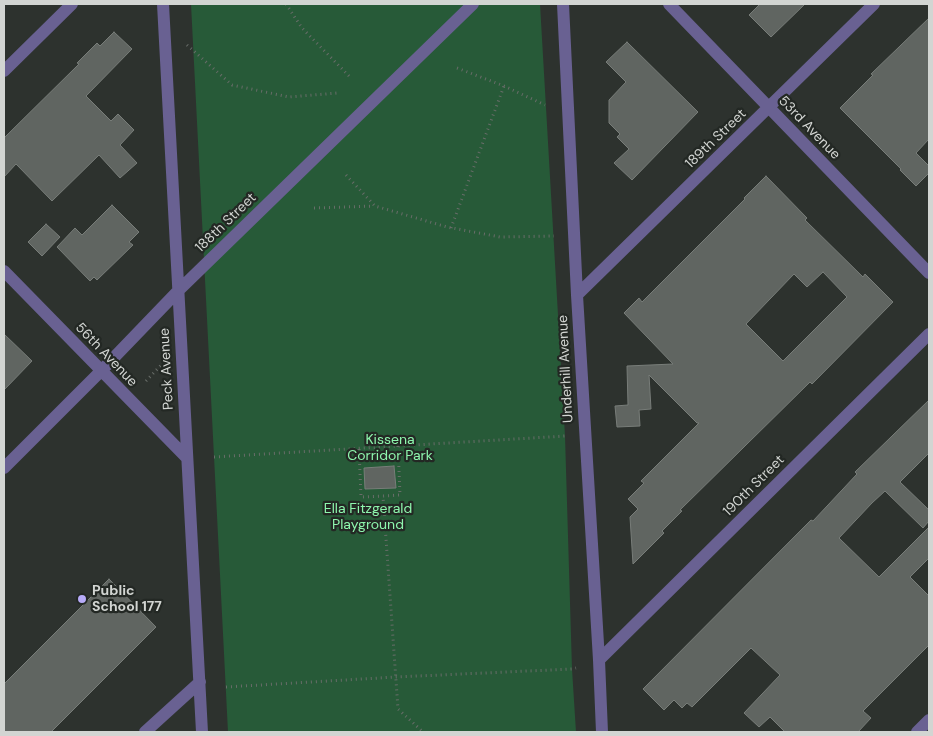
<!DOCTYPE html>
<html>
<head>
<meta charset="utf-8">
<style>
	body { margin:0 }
	#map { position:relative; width:933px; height:736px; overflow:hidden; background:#2d322e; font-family:"DM Sans",sans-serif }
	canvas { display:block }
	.frame { position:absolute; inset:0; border:5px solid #d2d5d2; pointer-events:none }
</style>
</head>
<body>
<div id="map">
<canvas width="933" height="736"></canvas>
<div class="frame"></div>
</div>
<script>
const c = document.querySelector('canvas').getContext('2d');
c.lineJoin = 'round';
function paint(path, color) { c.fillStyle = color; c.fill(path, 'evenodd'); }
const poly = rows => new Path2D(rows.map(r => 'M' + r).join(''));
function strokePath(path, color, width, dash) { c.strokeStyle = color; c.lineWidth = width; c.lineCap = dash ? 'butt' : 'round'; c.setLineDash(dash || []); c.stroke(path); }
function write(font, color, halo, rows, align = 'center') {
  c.font = font + ' "DM Sans",sans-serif'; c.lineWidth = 4.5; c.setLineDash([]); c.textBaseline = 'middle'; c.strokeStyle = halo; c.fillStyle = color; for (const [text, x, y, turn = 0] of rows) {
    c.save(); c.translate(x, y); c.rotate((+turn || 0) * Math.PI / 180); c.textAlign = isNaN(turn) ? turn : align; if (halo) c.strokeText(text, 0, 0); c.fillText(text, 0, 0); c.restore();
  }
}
paint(poly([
	[191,4,540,4,565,436,572,669,576,732,228,732]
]), '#275a38');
const building = poly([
	[760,4,805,4,771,37,749,15,760,4],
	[929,18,929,139,916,153,929,166,929,173,916,186,900,170,901,169,840,108,873,75,871,74,929,18],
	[114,32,132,49,86,96,111,121,118,114,134,130,120,145,137,163,120,178,99,155,52,201,16,164,4,177,4,138,79,64,77,63,97,43,100,46,114,32],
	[627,42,698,112,632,180,614,163,629,149,617,137,620,134,609,123,609,100,626,82,606,62,627,42],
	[766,176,807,218,805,220,863,277,865,274,893,302,812,384,810,382,680,510,682,511,662,531,664,533,633,564,630,517,638,509,628,499,644,483,641,481,699,423,697,423,649,375,651,409,639,410,640,426,617,427,615,406,628,405,627,366,673,364,624,313,639,298,642,302,745,199,744,198,766,176],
	[823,272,847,297,783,361,746,324,794,274,807,287,823,272],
	[112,205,139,232,129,242,133,245,97,280,94,277,90,281,57,247,75,228,82,235,112,205],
	[46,224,60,237,42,256,28,242,46,224],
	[4,334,32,361,4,390,4,334],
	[929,400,929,453,900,482,929,510,929,521,923,528,885,491,872,503,839,538,879,577,929,527,929,558,910,577,929,596,929,645,863,711,871,718,858,732,785,732,770,717,759,727,744,713,780,675,751,648,692,707,687,703,682,708,674,700,664,710,643,689,811,520,813,521,857,474,855,472,929,400],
	[394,466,396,488,365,489,364,468,394,466],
	[109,579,156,627,51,732,4,732,4,684,109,579]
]);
paint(building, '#606561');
strokePath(building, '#787d79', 1);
strokePath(poly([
	[286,4,302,28,351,78],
	[187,45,232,85,289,97,337,93],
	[457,68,504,86,545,105],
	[346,175,375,206,447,227,500,237,554,236],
	[314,208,374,206],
	[451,228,504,86],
	[146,381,165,361],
	[398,446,400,495,383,496,398,709,423,732],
	[359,449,361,497,383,496],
	[214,457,565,436],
	[226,687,396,677,572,669,576,668]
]), '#686d69', 3, [1, 4]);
strokePath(poly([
	[163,4,202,732],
	[563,4,577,295,599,660,602,732],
	[669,4,929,273],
	[4,71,72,4],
	[4,271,187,458],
	[577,295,874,4],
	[4,468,101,371,179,290,473,4],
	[599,660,929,334],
	[145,732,200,682],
	[917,732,929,720]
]), '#696192', 12);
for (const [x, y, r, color] of [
	[82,599,5,"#b7abf8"]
]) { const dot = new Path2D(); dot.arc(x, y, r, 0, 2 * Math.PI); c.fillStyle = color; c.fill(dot); strokePath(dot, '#232824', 2); }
write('14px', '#d2d5d2', '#232824', [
	["53rd Avenue",809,128,46],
	["189th Street",716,139,-44],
	["188th Street",226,223,-44],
	["56th Avenue",106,355,46],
	["Peck Avenue",167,369,-93],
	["Underhill Avenue",566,369,-93],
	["190th Street",754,486,-45]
]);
write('14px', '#8ef6ad', '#232824', [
	["Kissena",390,440],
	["Corridor Park",390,456],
	["Ella Fitzgerald",368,509],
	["Playground",368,525]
]);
write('bold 14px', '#d2d5d2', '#232824', [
	["Public",92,591],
	["School 177",92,607]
], 'left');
</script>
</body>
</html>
